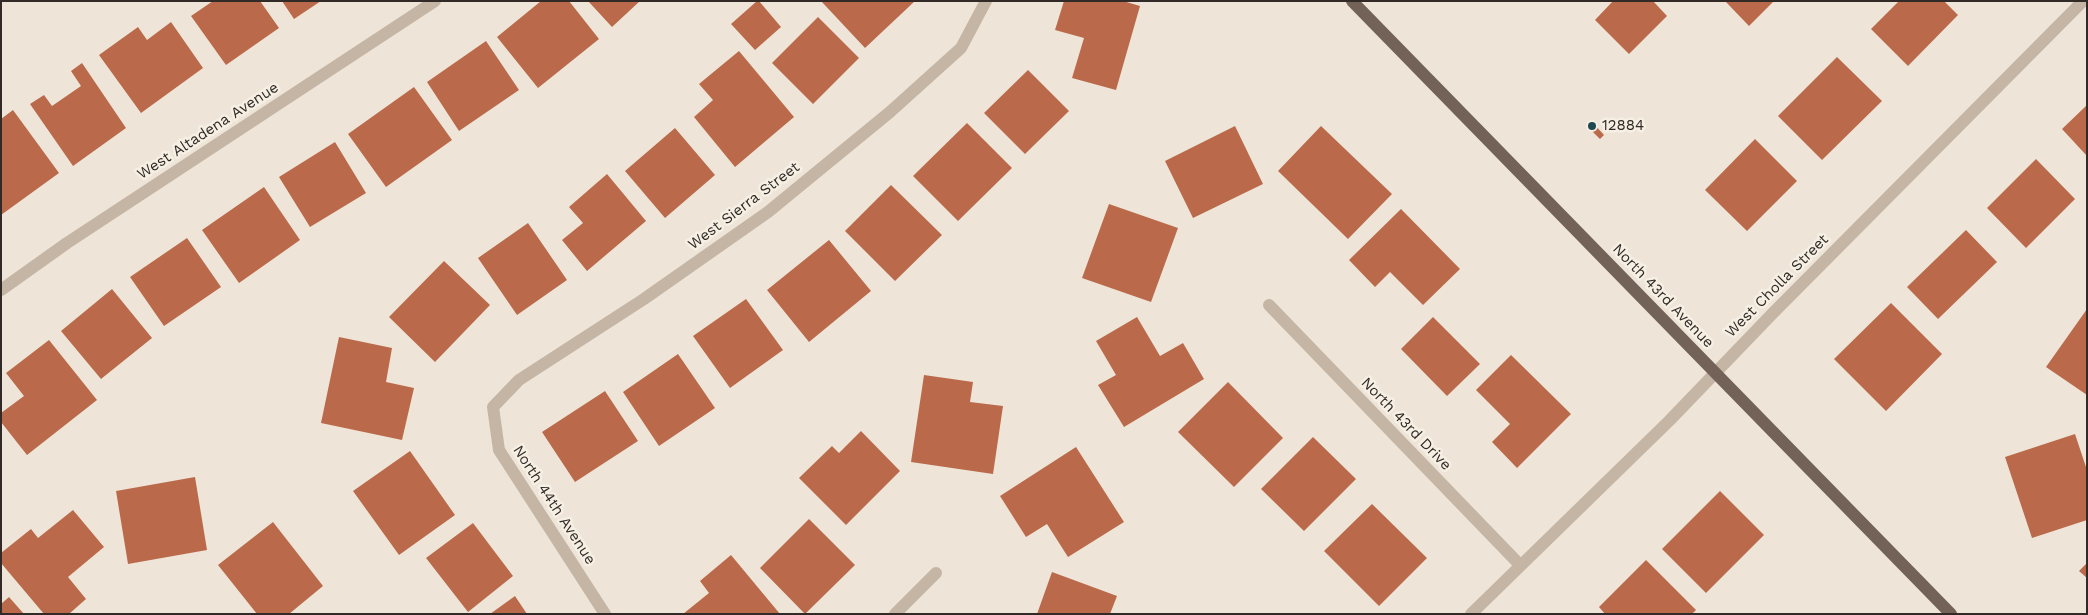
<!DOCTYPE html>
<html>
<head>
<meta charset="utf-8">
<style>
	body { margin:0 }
	#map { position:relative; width:2088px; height:615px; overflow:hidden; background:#eee5d8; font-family:"Work Sans",sans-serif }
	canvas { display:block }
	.frame { position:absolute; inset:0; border:2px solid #312a26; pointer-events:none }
</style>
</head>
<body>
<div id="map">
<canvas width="2088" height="615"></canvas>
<div class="frame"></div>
</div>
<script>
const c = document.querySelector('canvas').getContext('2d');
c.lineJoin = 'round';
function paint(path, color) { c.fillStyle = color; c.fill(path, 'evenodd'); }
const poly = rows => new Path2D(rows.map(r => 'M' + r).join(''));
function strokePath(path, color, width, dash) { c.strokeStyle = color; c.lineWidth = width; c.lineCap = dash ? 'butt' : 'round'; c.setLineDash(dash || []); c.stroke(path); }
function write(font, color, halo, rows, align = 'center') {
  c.font = font + ' "Work Sans",sans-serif'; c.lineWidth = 5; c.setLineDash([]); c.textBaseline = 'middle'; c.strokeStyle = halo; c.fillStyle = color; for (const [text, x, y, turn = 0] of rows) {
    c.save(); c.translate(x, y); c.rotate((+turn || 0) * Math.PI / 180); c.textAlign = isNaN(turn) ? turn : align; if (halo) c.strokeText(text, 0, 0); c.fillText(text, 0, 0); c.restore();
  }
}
paint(poly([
	[213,1,260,1,279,28,226,65,191,16],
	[282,1,321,1,294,19],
	[541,1,569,1,599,39,538,88,497,37],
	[588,1,640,1,612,27],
	[757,1,759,1,781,27,755,50,731,24],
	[821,1,915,1,865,48],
	[1064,1,1123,1,1140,6,1116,90,1072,78,1084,38,1055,30],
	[1613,1,1653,1,1667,16,1629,54,1595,20],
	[1725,1,1774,1,1749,26],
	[1899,1,1944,1,1958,15,1908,66,1871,29],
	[818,17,859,58,813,104,772,63],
	[171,22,203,68,141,113,99,55,138,27,147,40],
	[486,41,519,90,459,131,427,82],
	[739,51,794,117,735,167,694,117,713,100,699,84],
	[1837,57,1882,101,1822,160,1778,116],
	[82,63,126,128,73,166,30,104,44,95,52,106,81,86,71,71],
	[1028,70,1069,111,1025,154,984,113],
	[414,87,452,140,386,187,348,134],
	[2087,105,2087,156,2062,129],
	[13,110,59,173,1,215,1,119],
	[1592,122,1604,135,1600,139,1587,126],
	[967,123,1012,168,958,221,913,176],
	[1235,126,1263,184,1193,218,1165,161],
	[1321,126,1392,194,1348,239,1278,171],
	[675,128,715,175,665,218,625,171],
	[1755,139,1797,181,1747,231,1705,190],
	[335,142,366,193,310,227,279,177],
	[2036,159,2075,199,2026,248,1987,208],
	[607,174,646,221,587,271,562,240,583,223,569,207],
	[891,185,942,235,895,281,845,231],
	[264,187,300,240,239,283,202,230],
	[1109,204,1178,228,1151,302,1082,278],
	[1401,209,1460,269,1423,305,1390,272,1375,287,1349,260],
	[528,223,567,280,517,315,478,258],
	[1966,230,1997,262,1938,319,1907,287],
	[187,238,221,287,164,326,130,277],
	[829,240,871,291,809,342,767,290],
	[444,261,490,305,435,362,389,317],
	[112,289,152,338,101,379,61,331],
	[746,299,783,350,730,388,693,336],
	[1891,303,1942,354,1886,411,1834,359],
	[2087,309,2087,395,2046,367],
	[1137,317,1160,356,1183,343,1204,379,1124,427,1098,385,1116,375,1096,341],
	[1433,317,1480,364,1447,396,1401,349],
	[339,337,392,348,386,382,414,388,402,440,321,423],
	[49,340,97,400,27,455,1,422,1,413,24,396,6,373],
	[678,354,715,408,659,446,623,392],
	[1511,355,1571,414,1517,468,1492,442,1510,424,1476,390],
	[924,375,973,382,970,402,1003,406,993,474,911,462],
	[1228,382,1283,438,1234,487,1178,432],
	[605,391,638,441,575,482,542,432],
	[861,431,900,471,846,525,799,478,832,446,839,453],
	[2075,434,2087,470,2087,520,2032,538,2005,457],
	[1313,437,1356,479,1304,531,1261,489],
	[1076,447,1124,522,1068,557,1047,524,1026,537,1000,496],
	[410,451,455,515,399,555,353,491],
	[195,477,207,550,128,564,116,491],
	[1720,491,1764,535,1706,593,1662,549],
	[1372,504,1427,558,1379,606,1324,551],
	[73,510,104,547,68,577,86,599,69,614,44,614,1,563,1,553,31,529,38,538],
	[809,519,855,565,805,614,760,568],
	[273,522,323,586,289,614,257,614,218,565],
	[473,523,513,576,468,612,426,558],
	[731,555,780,614,683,614,709,593,700,581],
	[1646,560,1696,610,1692,614,1605,614,1599,607],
	[2087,563,2087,578,2079,571],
	[1052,572,1117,596,1110,614,1037,614],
	[515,596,527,614,490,614],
	[9,597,24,614,1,614,1,604]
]), '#ba6a4a');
strokePath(poly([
	[1,290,67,243,435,1],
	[1269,305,1520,565],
	[605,614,499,450,493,407,519,380,644,299,768,212,890,112,961,48,986,1],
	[895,614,936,573],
	[1471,614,1669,421,1773,313,2083,1]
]), '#c5b5a5', 12);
strokePath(poly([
	[1352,1,1951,614]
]), '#726258', 12);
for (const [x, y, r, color] of [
	[1592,126,5,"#1f494e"]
]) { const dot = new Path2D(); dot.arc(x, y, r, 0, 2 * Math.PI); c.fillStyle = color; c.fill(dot); strokePath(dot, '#f6efe4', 2); }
write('15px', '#312a26', '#f6efe4', [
	["12884",1602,126]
], 'left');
write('15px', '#312a26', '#f6efe4', [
	["West Altadena Avenue",208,131,-33],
	["West Sierra Street",744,206,-37],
	["West Cholla Street",1777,286,-45],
	["North 43rd Avenue",1663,296,46],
	["North 43rd Drive",1406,424,46],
	["North 44th Avenue",554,505,57]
]);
</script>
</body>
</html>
